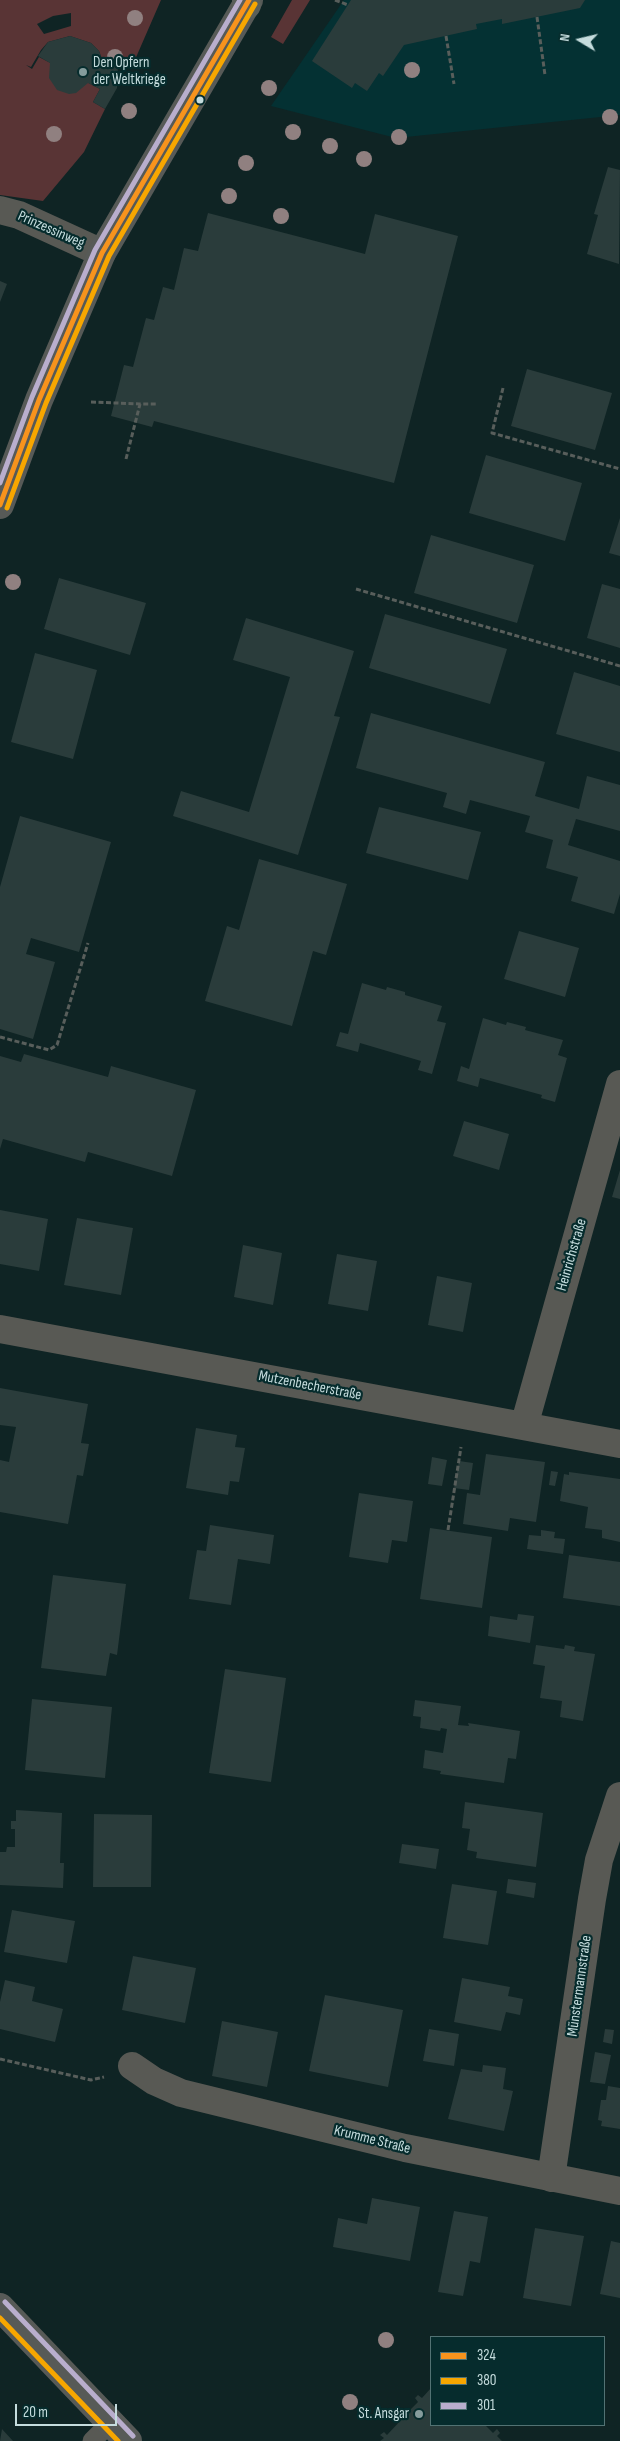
<!DOCTYPE html>
<html>
<head>
<meta charset="utf-8">
<style>
	body { margin:0 }
	#map { position:relative; width:620px; height:2441px; overflow:hidden; background:#0f2424; font-family:"Sofia Sans Condensed",sans-serif }
	canvas { display:block }
	.legend { position:absolute; left:430px; top:2336px; width:175px; height:90px; box-sizing:border-box; background:#062c2d; border:1px solid #527273; margin:0; padding:6px 9px; list-style:none; font-size:15px; color:#c5dcdd }
	.legend li { display:flex; align-items:center; gap:10px; height:25px }
	.legend b { width:25px; border:1px solid #527273 }
	.north { position:absolute; left:555px; top:15px; width:50px; height:50px; -webkit-text-stroke:4px #062c2d; paint-order:stroke; rotate:279deg; font-size:14px; font-weight:700; line-height:20px; text-align:center; color:#c5dcdd }
	.north::after { content:''; display:block; margin:auto; width:18px; height:22px; background:#c5dcdd; clip-path:polygon(50% 0,100% 100%,50% 72%,0 100%) }
	.scale { position:absolute; left:15px; top:2404px; width:102px; height:22px; box-sizing:border-box; border:2px solid #c5dcdd; border-top:0; padding-left:6px; font-size:15px; line-height:18px; white-space:nowrap; color:#c5dcdd; -webkit-text-stroke:4px #062c2d; paint-order:stroke }
</style>
</head>
<body>
<div id="map">
<canvas width="620" height="2441"></canvas>
<ul class="legend">
<li><b style="height:6px;background:#f7931d"></b>324</li>
<li><b style="height:6px;background:#f7a600"></b>380</li>
<li><b style="height:6px;background:#b9aecd"></b>301</li>
</ul>
<div class="north">N</div>
<div class="scale">20 m</div>
</div>
<script>
const c = document.querySelector('canvas').getContext('2d');
c.lineJoin = 'round';
function paint(path, color) { c.fillStyle = color; c.fill(path, 'evenodd'); }
const poly = rows => new Path2D(rows.map(r => 'M' + r).join(''));
function strokePath(path, color, width, dash) { c.strokeStyle = color; c.lineWidth = width; c.lineCap = dash ? 'butt' : 'round'; c.setLineDash(dash || []); c.stroke(path); }
function write(font, color, halo, rows, align = 'center') {
  c.font = font + ' "Sofia Sans Condensed",sans-serif'; c.lineWidth = 4.5; c.setLineDash([]); c.textBaseline = 'middle'; c.strokeStyle = halo; c.fillStyle = color; for (const [text, x, y, turn = 0] of rows) {
    c.save(); c.translate(x, y); c.rotate((+turn || 0) * Math.PI / 180); c.textAlign = isNaN(turn) ? turn : align; if (halo) c.strokeText(text, 0, 0); c.fillText(text, 0, 0); c.restore();
  }
}
paint(poly([
	[344,0,620,0,620,115,396,138,271,106]
]), '#043133');
paint(poly([
	[0,0,161,0,134,62,105,67,99,51,91,43,70,36,48,42,41,50,31,67,26,65,32,69,39,57,100,89,93,102,105,109,84,152,43,201,0,195],
	[71,13,71,26,44,34,37,24,53,16],
	[292,0,310,0,283,44,271,37]
]), '#593435');
paint(poly([
	[351,0,585,0,580,8,502,24,502,19,476,24,477,29,404,45,383,76,379,73,367,91,355,83,352,88,312,61],
	[70,36,91,43,99,51,105,67,118,65,117,88,105,109,93,102,100,89,88,83,76,93,69,94,57,90,49,78,50,63,38,56,48,42],
	[608,167,620,170,619,264,587,254,598,215,594,214],
	[208,213,365,254,375,214,458,236,394,483,154,421,152,427,111,416,124,365,133,367,146,318,154,320,163,287,174,290,184,248,198,251],
	[0,281,7,284,0,302],
	[527,369,612,393,595,450,511,426],
	[486,455,582,483,565,541,469,513],
	[620,518,620,556,609,553],
	[431,535,534,565,517,623,414,593],
	[59,578,146,603,130,655,44,629],
	[602,584,620,589,620,648,587,638],
	[385,614,507,649,490,704,369,668],
	[246,618,354,651,334,716,340,717,298,855,173,816,181,791,249,812,290,677,233,660],
	[35,653,97,670,73,759,11,742],
	[574,672,620,686,620,752,556,734],
	[371,713,545,762,535,796,579,809,587,776,620,785,620,831,576,819,568,845,620,861,620,894,614,914,571,901,578,877,546,868,553,840,525,832,530,816,470,800,466,814,443,807,447,793,356,768],
	[379,807,481,832,468,880,366,853],
	[20,816,111,842,79,952,31,938,26,954,55,962,33,1039,0,1029,0,887],
	[259,859,347,884,326,955,313,951,292,1026,205,1001,227,926,239,930],
	[519,931,579,948,565,997,504,979],
	[362,983,386,990,387,987,405,992,405,995,442,1006,437,1021,446,1023,432,1074,418,1070,421,1061,360,1043,358,1052,336,1046,340,1032,348,1034],
	[483,1018,506,1025,507,1022,526,1027,525,1030,563,1040,558,1055,567,1058,555,1102,541,1098,542,1095,480,1078,478,1087,457,1081,461,1066,469,1069],
	[24,1054,108,1077,111,1066,196,1090,172,1176,88,1152,85,1162,3,1139,0,1149,0,1056,21,1062],
	[464,1121,509,1134,499,1170,453,1156],
	[620,1170,620,1199,612,1197],
	[0,1210,48,1219,39,1271,0,1264],
	[77,1218,133,1228,121,1295,64,1285],
	[243,1245,282,1253,273,1305,234,1297],
	[337,1254,377,1261,368,1311,328,1304],
	[437,1276,472,1283,463,1332,428,1325],
	[0,1388,88,1404,81,1443,89,1444,83,1476,77,1475,68,1524,0,1512,0,1460,9,1462,16,1427,0,1425],
	[196,1428,237,1435,235,1447,245,1448,239,1482,230,1481,228,1495,186,1488],
	[486,1454,545,1462,536,1522,510,1518,508,1531,463,1524,467,1493,480,1495],
	[432,1457,447,1460,442,1486,428,1484],
	[459,1461,473,1463,469,1490,454,1488],
	[551,1471,558,1472,555,1486,549,1485],
	[569,1472,620,1479,620,1542,602,1538,602,1530,585,1528,588,1507,560,1501,564,1474,569,1475],
	[359,1493,413,1501,407,1542,392,1540,388,1563,349,1557],
	[210,1525,274,1535,270,1564,238,1559,231,1605,189,1599,197,1550,206,1551],
	[430,1528,492,1537,482,1608,420,1599],
	[541,1530,555,1532,554,1538,565,1539,563,1554,527,1549,529,1535,541,1536],
	[569,1555,620,1562,620,1606,563,1598],
	[53,1575,126,1584,117,1655,110,1653,106,1676,41,1668],
	[518,1614,534,1616,530,1643,488,1636,490,1616,517,1620],
	[536,1645,564,1649,565,1645,575,1647,574,1651,595,1654,583,1721,560,1717,562,1701,540,1698,545,1666,533,1664],
	[225,1669,286,1678,271,1782,209,1773],
	[32,1699,112,1707,105,1778,25,1770],
	[415,1700,461,1706,458,1725,469,1726,468,1723,520,1731,516,1759,508,1758,504,1783,440,1774,441,1771,423,1768,425,1750,443,1753,447,1729,441,1728,440,1731,420,1728,421,1717,413,1716],
	[465,1802,543,1813,536,1867,476,1858,477,1852,467,1850,470,1829,462,1828],
	[16,1810,62,1813,60,1863,64,1863,63,1888,0,1885,0,1852,6,1852,7,1847,15,1847,15,1829,11,1829,11,1821,16,1821],
	[94,1814,152,1815,151,1887,93,1887],
	[402,1844,439,1849,436,1869,399,1863],
	[508,1879,536,1883,534,1898,506,1893],
	[452,1884,497,1891,488,1945,443,1938],
	[12,1910,75,1921,67,1963,4,1952],
	[133,1956,196,1968,185,2023,122,2010],
	[462,1978,510,1987,508,1996,523,1999,520,2015,506,2012,501,2031,454,2022],
	[5,1980,35,1987,32,2001,63,2009,55,2042,0,2029,0,2002],
	[325,1995,403,2010,388,2087,309,2071],
	[222,2021,278,2032,267,2087,212,2076],
	[429,2029,459,2034,454,2066,423,2061],
	[605,2029,614,2030,612,2044,603,2042],
	[595,2052,611,2055,605,2084,590,2082],
	[483,2065,506,2068,503,2089,513,2091,504,2131,448,2119,461,2069,482,2072],
	[608,2086,620,2088,620,2129,601,2126,602,2121,598,2120,601,2100,606,2100],
	[372,2198,420,2207,410,2261,333,2247,338,2218,367,2224],
	[454,2211,488,2217,480,2263,470,2261,463,2296,438,2292],
	[535,2228,584,2236,571,2306,523,2298],
	[611,2241,620,2243,620,2298,600,2294],
	[431,2388,431,2425,485,2425,493,2433,497,2429,500,2433,497,2436,502,2441,380,2441,384,2438,380,2435,384,2432,387,2435,402,2419,399,2416,402,2412,405,2415,418,2402,415,2398,418,2395,422,2398],
	[2,2429,13,2441,0,2441]
]), '#2a3c3b');
strokePath(poly([
	[335,0,348,5],
	[537,17,545,75],
	[446,36,454,84],
	[503,388,492,433,620,469],
	[91,402,140,404],
	[126,459,140,404,158,404],
	[356,589,620,666],
	[0,1037,49,1050,57,1045,88,943],
	[448,1530,461,1447],
	[0,2059,91,2080,104,2077]
]), '#585e5b', 3, [5, 2.5]);
strokePath(poly([
	[92,2441,110,2423]
]), '#585954', 19);
strokePath(poly([
	[0,210,19,215,102,253],
	[0,1329,620,1444],
	[524,1426,620,1084],
	[132,2066,154,2081,181,2093,405,2148,620,2191],
	[551,2178,592,1899,599,1860,620,1796]
]), '#585954', 28);
strokePath(poly([
	[0,505,39,400,102,253,249,0],
	[0,2307,128,2441]
]), '#575a57', 28);
strokePath(poly([
	[246,0,247,5]
]), '#5a5f5a', 28);
strokePath(poly([
	[0,505,39,400,102,253,249,0]
]), '#f7931d', 5);
strokePath(poly([
	[7,508,46,403,109,256,255,4],
	[0,2318,118,2441]
]), '#f7a600', 5);
strokePath(poly([
	[0,483,32,397,95,250,240,0],
	[5,2302,133,2436]
]), '#b9aecd', 5);
c.fillStyle = '#908080';
for (const [x, y] of [
	[135,18],
	[115,57],
	[412,70],
	[269,88],
	[129,111],
	[610,117],
	[293,132],
	[54,134],
	[399,137],
	[330,146],
	[364,159],
	[246,163],
	[229,196],
	[281,216],
	[13,582],
	[386,2340],
	[350,2402]
]) { c.beginPath(); c.arc(x, y, 8, 0, 2 * Math.PI); c.fill(); }
for (const [x, y, r, color] of [
	[83,72,5,"#859c9c"],
	[200,100,4.5,"#c5dcdd"],
	[419,2414,5,"#859c9c"]
]) { const dot = new Path2D(); dot.arc(x, y, r, 0, 2 * Math.PI); c.fillStyle = color; c.fill(dot); strokePath(dot, '#062c2d', 2); }
write('15px', '#c5dcdd', '#062c2d', [
	["Den Opfern",93,63],
	["der Weltkriege",93,80],
	["St. Ansgar",409,2414,"right"]
], 'left');
write('15px', '#c5dcdd', '#062c2d', [
	["Prinzessinweg",51,230,24],
	["Heinrichstraße",572,1255,-74],
	["Mutzenbecherstraße",310,1386,11],
	["Münstermannstraße",580,1986,-82],
	["Krumme Straße",372,2140,14]
]);
</script>
</body>
</html>
